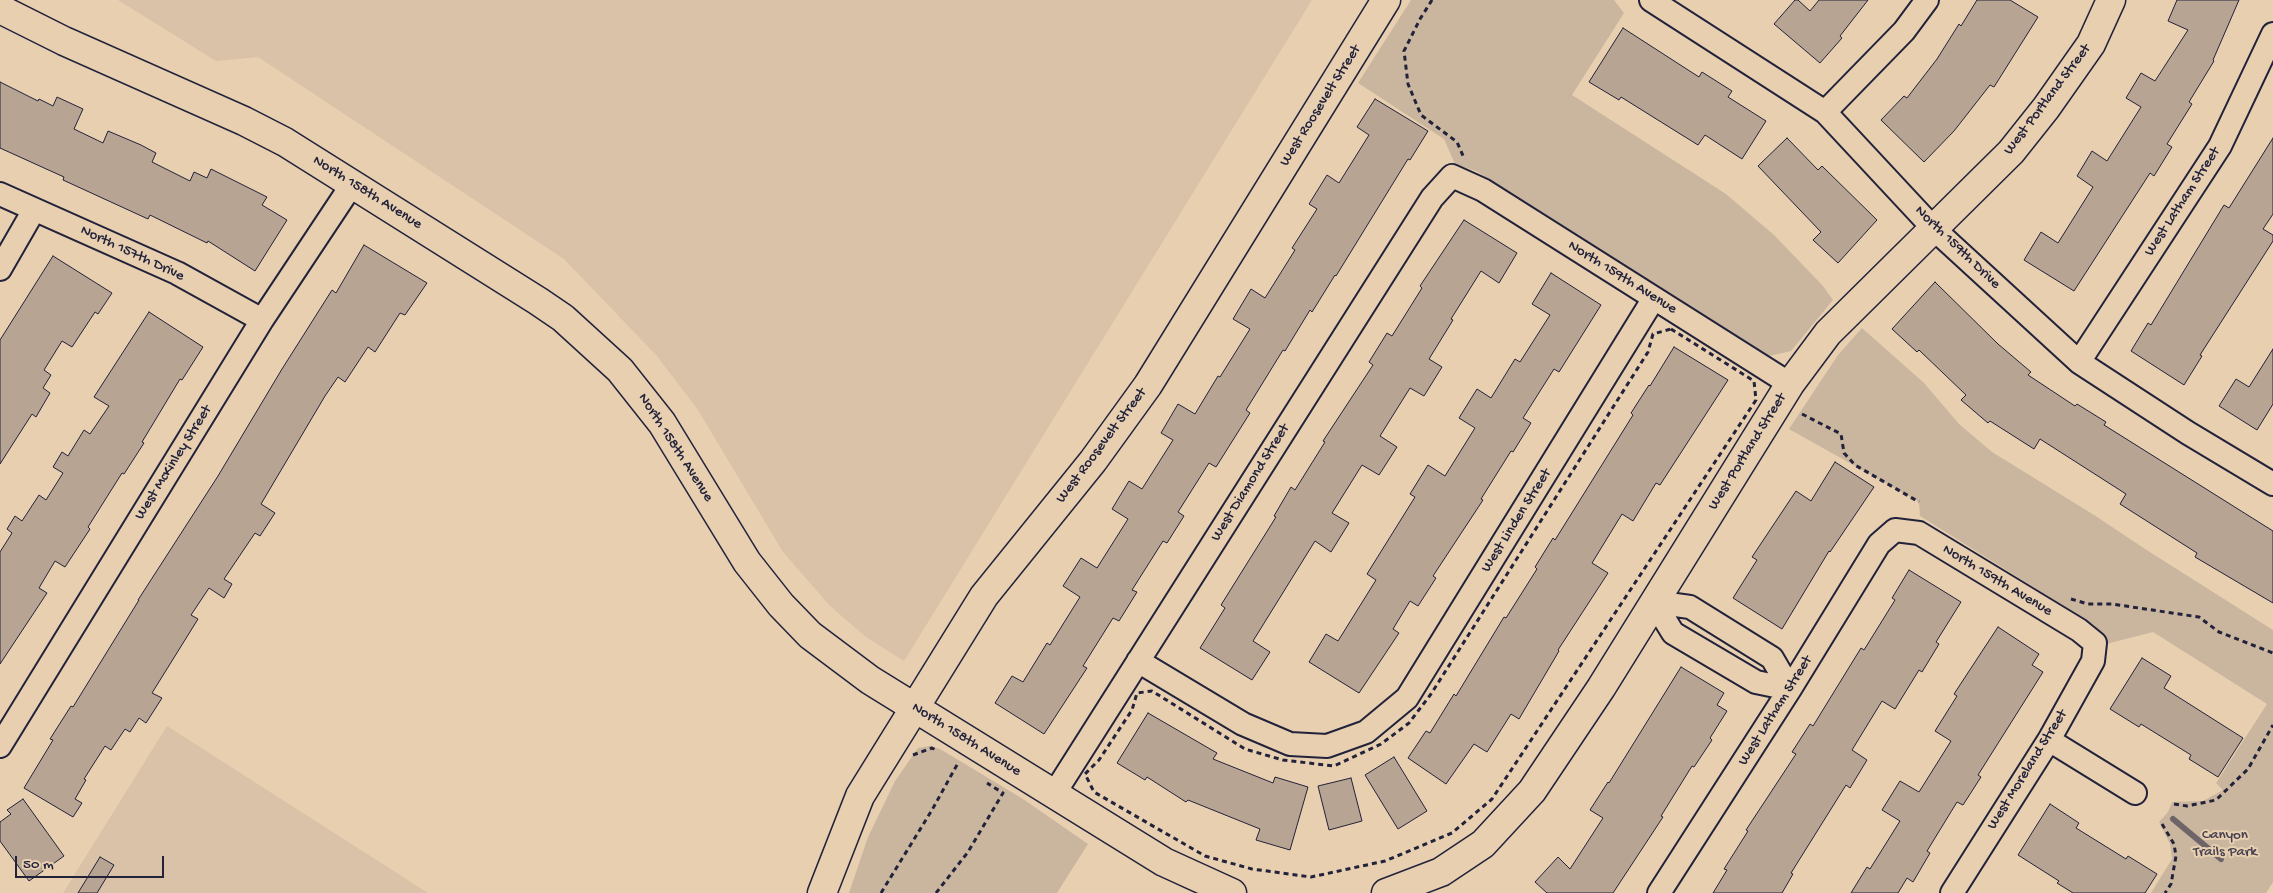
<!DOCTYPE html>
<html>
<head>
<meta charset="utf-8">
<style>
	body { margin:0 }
	#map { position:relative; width:2273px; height:893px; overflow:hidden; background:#e7cfb0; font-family:"Gochi Hand",sans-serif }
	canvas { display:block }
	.scale { position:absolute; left:15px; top:856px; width:149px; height:22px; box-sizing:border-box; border:2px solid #22223b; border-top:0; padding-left:6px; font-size:15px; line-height:18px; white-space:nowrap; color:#22223b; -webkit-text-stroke:4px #e7cfb0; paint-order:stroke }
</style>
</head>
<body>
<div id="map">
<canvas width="2273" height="893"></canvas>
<div class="scale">50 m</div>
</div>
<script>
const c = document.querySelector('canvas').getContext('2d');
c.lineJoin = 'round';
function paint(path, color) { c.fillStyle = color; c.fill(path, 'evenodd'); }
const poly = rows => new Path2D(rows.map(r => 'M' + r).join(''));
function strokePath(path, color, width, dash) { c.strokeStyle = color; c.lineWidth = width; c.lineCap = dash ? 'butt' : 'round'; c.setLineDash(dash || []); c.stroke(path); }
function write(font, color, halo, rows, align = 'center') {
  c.font = font + ' "Gochi Hand",sans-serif'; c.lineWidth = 4; c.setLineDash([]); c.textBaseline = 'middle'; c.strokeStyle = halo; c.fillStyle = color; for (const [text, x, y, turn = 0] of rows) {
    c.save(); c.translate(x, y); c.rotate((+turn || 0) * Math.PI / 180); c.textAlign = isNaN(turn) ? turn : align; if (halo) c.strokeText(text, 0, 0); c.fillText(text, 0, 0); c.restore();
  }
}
paint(poly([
	[118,0,1312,0,904,661,866,637,830,606,783,552,698,410,657,356,564,259,258,57,216,61],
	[167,726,428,893,63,893]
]), '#d9c2a7');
paint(poly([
	[1411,0,1614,0,1624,13,1572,95,1726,194,1774,235,1823,286,1833,300,1791,351,1769,356,1476,171,1455,164,1444,139,1358,83],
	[1862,328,1924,383,1959,424,1992,452,2094,515,2145,549,2273,630,2273,882,2266,893,2151,893,2172,859,2170,844,2159,822,2168,812,2172,802,2203,801,2223,790,2216,783,2267,704,2153,632,2106,644,2094,625,1920,516,1919,502,1789,429,1838,355],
	[930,746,940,749,1023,799,1088,844,1057,893,849,893,868,837,895,781,918,748]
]), '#cab69f');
strokePath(poly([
	[2173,819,2221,859]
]), '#6e6568', 6);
const building = poly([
	[1795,0,1798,0,1810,11,1819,0,1868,0,1840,36,1842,38,1820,63,1774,24,1795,0],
	[1977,0,2010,0,2038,17,1994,87,1990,85,1954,131,1924,162,1881,120,1904,96,1907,98,1937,59,1959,24,1961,26,1977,0],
	[2177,0,2239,0,2213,60,2214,61,2189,102,2192,104,2167,144,2172,147,2154,176,2150,173,2074,291,2024,260,2041,232,2058,243,2093,187,2077,176,2092,151,2107,161,2141,107,2126,98,2141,73,2155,81,2188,30,2168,21,2177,0],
	[1623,28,1699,77,1702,72,1732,91,1728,97,1766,121,1742,159,1705,135,1698,145,1621,97,1619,100,1589,82,1623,28],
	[0,82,38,101,39,99,53,106,57,97,83,109,74,129,103,143,108,131,141,145,156,153,152,162,190,181,194,172,207,178,211,169,267,197,262,205,287,220,255,271,208,241,207,243,150,215,148,219,63,180,64,177,0,148,0,82],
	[1375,99,1428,131,1410,160,1408,159,1336,276,1335,275,1312,312,1310,310,1285,351,1283,350,1246,410,1250,413,1216,467,1209,463,1178,512,1184,516,1167,543,1163,541,1132,590,1137,592,1119,621,1113,618,1083,666,1087,668,1044,734,995,703,1012,676,1023,682,1047,643,1050,645,1080,597,1063,586,1081,558,1097,568,1128,519,1112,509,1129,481,1142,489,1173,440,1161,433,1178,404,1195,414,1218,376,1220,377,1250,329,1233,319,1251,289,1265,298,1295,250,1292,248,1317,209,1309,204,1327,175,1339,183,1369,135,1357,127,1375,99],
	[1787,138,1818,170,1822,166,1877,220,1838,263,1813,240,1821,232,1758,166,1787,138],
	[2273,138,2273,214,2263,229,2273,235,2273,241,2200,355,2202,356,2184,385,2131,351,2148,323,2151,325,2224,205,2229,208,2273,138],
	[1464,220,1517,253,1499,283,1481,271,1451,319,1453,320,1429,359,1442,367,1424,396,1410,388,1380,436,1397,447,1379,475,1362,465,1332,513,1349,523,1331,552,1315,541,1253,641,1270,652,1252,680,1200,648,1225,608,1221,605,1276,517,1274,516,1291,487,1295,490,1325,442,1323,441,1373,365,1369,362,1387,333,1392,336,1422,288,1420,286,1464,220],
	[364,245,427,283,405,315,400,313,375,352,368,347,345,382,338,377,325,396,261,504,275,513,260,536,255,533,224,579,232,584,224,598,209,588,191,615,198,619,152,693,162,698,146,723,139,718,130,732,125,729,111,750,105,746,84,779,86,780,75,799,82,803,73,817,24,788,53,740,50,739,71,706,73,707,139,600,138,600,218,476,282,369,332,290,336,293,364,245],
	[53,256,112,293,98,314,95,312,72,347,62,341,44,370,51,375,43,388,50,393,36,417,32,414,0,464,0,340,53,256],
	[1551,273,1601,305,1559,372,1554,369,1523,418,1531,423,1513,452,1511,451,1481,499,1483,500,1433,576,1436,578,1418,606,1410,601,1393,629,1399,633,1359,693,1309,662,1326,634,1338,641,1376,580,1367,574,1415,497,1410,494,1428,465,1445,476,1475,428,1459,418,1477,389,1491,398,1515,359,1520,362,1550,315,1532,304,1551,273],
	[1935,282,1998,344,2031,372,2028,375,2075,406,2077,404,2106,422,2104,425,2273,531,2273,603,2195,557,2197,553,2120,504,2126,494,2040,439,2034,449,1990,421,1988,423,1961,400,1966,395,1919,350,1917,352,1892,329,1935,282],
	[149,312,203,347,182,380,180,379,142,442,144,443,124,474,122,473,88,527,90,529,65,567,55,561,39,588,47,593,0,664,0,552,12,533,7,529,15,516,22,521,39,495,46,500,63,473,53,467,62,452,68,456,84,430,90,434,109,406,94,397,149,312],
	[1674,347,1728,380,1660,485,1656,483,1633,521,1622,514,1592,563,1608,573,1558,650,1559,651,1519,719,1511,714,1487,752,1474,744,1446,784,1408,758,1426,731,1430,733,1454,694,1456,696,1504,617,1506,618,1537,569,1535,567,1553,538,1555,540,1633,415,1631,413,1649,385,1650,386,1674,347],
	[2273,349,2273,404,2257,430,2219,406,2236,379,2249,387,2273,349],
	[1835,462,1874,487,1830,552,1829,551,1782,629,1733,598,1757,560,1752,557,1796,491,1811,501,1835,462],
	[1909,570,1961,602,1936,642,1939,644,1922,672,1919,670,1895,709,1882,701,1852,750,1867,760,1850,788,1846,785,1791,873,1793,874,1782,893,1713,893,1727,870,1724,869,1748,831,1746,830,1796,754,1792,752,1810,724,1813,726,1861,648,1864,650,1895,600,1892,598,1909,570],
	[1998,627,2039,654,2032,665,2043,672,1978,775,1981,777,1963,805,1957,802,1927,851,1930,853,1913,882,1907,878,1898,893,1851,893,1867,867,1870,869,1900,821,1882,810,1900,781,1919,792,1951,741,1935,731,1957,696,1954,694,1998,627],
	[2142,658,2171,676,2164,688,2243,738,2218,777,2189,759,2191,755,2141,724,2139,727,2110,709,2142,658],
	[1681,667,1724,693,1717,705,1727,711,1710,738,1712,740,1694,767,1692,766,1661,816,1663,817,1613,893,1547,893,1535,882,1558,857,1570,869,1603,818,1590,810,1608,782,1609,783,1681,667],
	[1148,713,1217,753,1213,759,1273,783,1275,777,1308,787,1290,850,1256,840,1260,829,1188,800,1186,802,1147,777,1145,780,1117,763,1148,713],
	[1394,757,1427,811,1398,829,1365,775,1394,757],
	[1351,778,1362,821,1329,830,1318,786,1351,778],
	[23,799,64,856,29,881,0,841,0,822,11,814,7,810,23,799],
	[2050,804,2079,823,2076,828,2126,859,2128,856,2157,874,2145,893,2073,893,2057,883,2059,881,2018,855,2050,804],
	[100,857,114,865,97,893,78,893,100,857]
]);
paint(building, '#b7a493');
strokePath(building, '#22223b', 1);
const minor = poly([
	[1651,0,1825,112,1934,229,2079,362,2188,433,2273,484],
	[1825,112,1904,31,1927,0],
	[0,194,177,273,262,320],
	[0,269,34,210],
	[2079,362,2220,146,2273,34],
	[1654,602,1690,607,1772,658,1790,689],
	[1654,602,1673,633,1756,682,1790,689],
	[1138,661,1243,724,1290,744,1327,746,1366,732,1407,698,1654,298],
	[2049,740,2135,793],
	[0,746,262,320,353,183],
	[1054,794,1432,198,1452,176,1483,190,1790,384],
	[1659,893,1790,689,1879,544,1895,530,1919,533,2079,630,2095,643,2093,661,2049,740,1952,893]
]);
const tertiary = poly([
	[0,9,64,41,244,121,285,142,538,301,563,318,620,370,662,423,747,562,781,605,810,635,870,680,1164,862,1232,893],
	[822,893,860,796,984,596,1093,461,1148,385,1386,0],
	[1386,893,1441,872,1483,844,1532,791,1601,688,1790,384,1828,333,2011,152,2046,108,2091,44,2111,0]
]);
strokePath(minor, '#22223b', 26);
strokePath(tertiary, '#22223b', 31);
strokePath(poly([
	[1432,0,1420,19,1404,51,1408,84,1421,115,1457,142,1464,158],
	[1671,329,1754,381,1756,400,1492,799,1452,833,1385,861,1311,877,1252,869,1205,856,1094,792,1085,774,1099,760,1132,710,1137,693,1152,691,1245,749,1283,760,1334,766,1381,744,1409,723,1431,694,1648,352,1653,334,1671,329],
	[1802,414,1841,434,1844,453,1855,465,1919,502],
	[2071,599,2088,604,2112,604,2199,617,2219,632,2273,653],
	[913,755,932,748,936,750],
	[2174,804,2187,806,2216,800,2248,769,2273,725],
	[2162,824,2174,844,2176,856,2171,884,2165,893],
	[881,893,932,810,958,763],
	[936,893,968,852,1003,793,987,783]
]), '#22223b', 3, [5, 4]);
strokePath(minor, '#e7cfb0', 22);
strokePath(tertiary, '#e7cfb0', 28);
write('15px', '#22223b', '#e7cfb0', [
	["West Portland Street",2048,100,-53],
	["West Roosevelt Street",1321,106,-58],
	["North 158th Avenue",367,193,32],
	["West Latham Street",2183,202,-57],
	["North 159th Drive",1957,248,44],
	["North 157th Drive",132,254,25],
	["North 159th Avenue",1622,278,32],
	["West Roosevelt Street",1102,446,-53],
	["North 158th Avenue",675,448,57],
	["West Portland Street",1748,452,-58],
	["West McKinley Street",174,463,-58],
	["West Diamond Street",1251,483,-58],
	["West Linden Street",1517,521,-58],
	["North 159th Avenue",1997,581,31],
	["West Latham Street",1776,711,-58],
	["North 158th Avenue",966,740,32],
	["West Moreland Street",2028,770,-58]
]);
write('15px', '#44404f', '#e7cfb0', [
	["Canyon",2225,836],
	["Trails Park",2225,853]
]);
</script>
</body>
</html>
